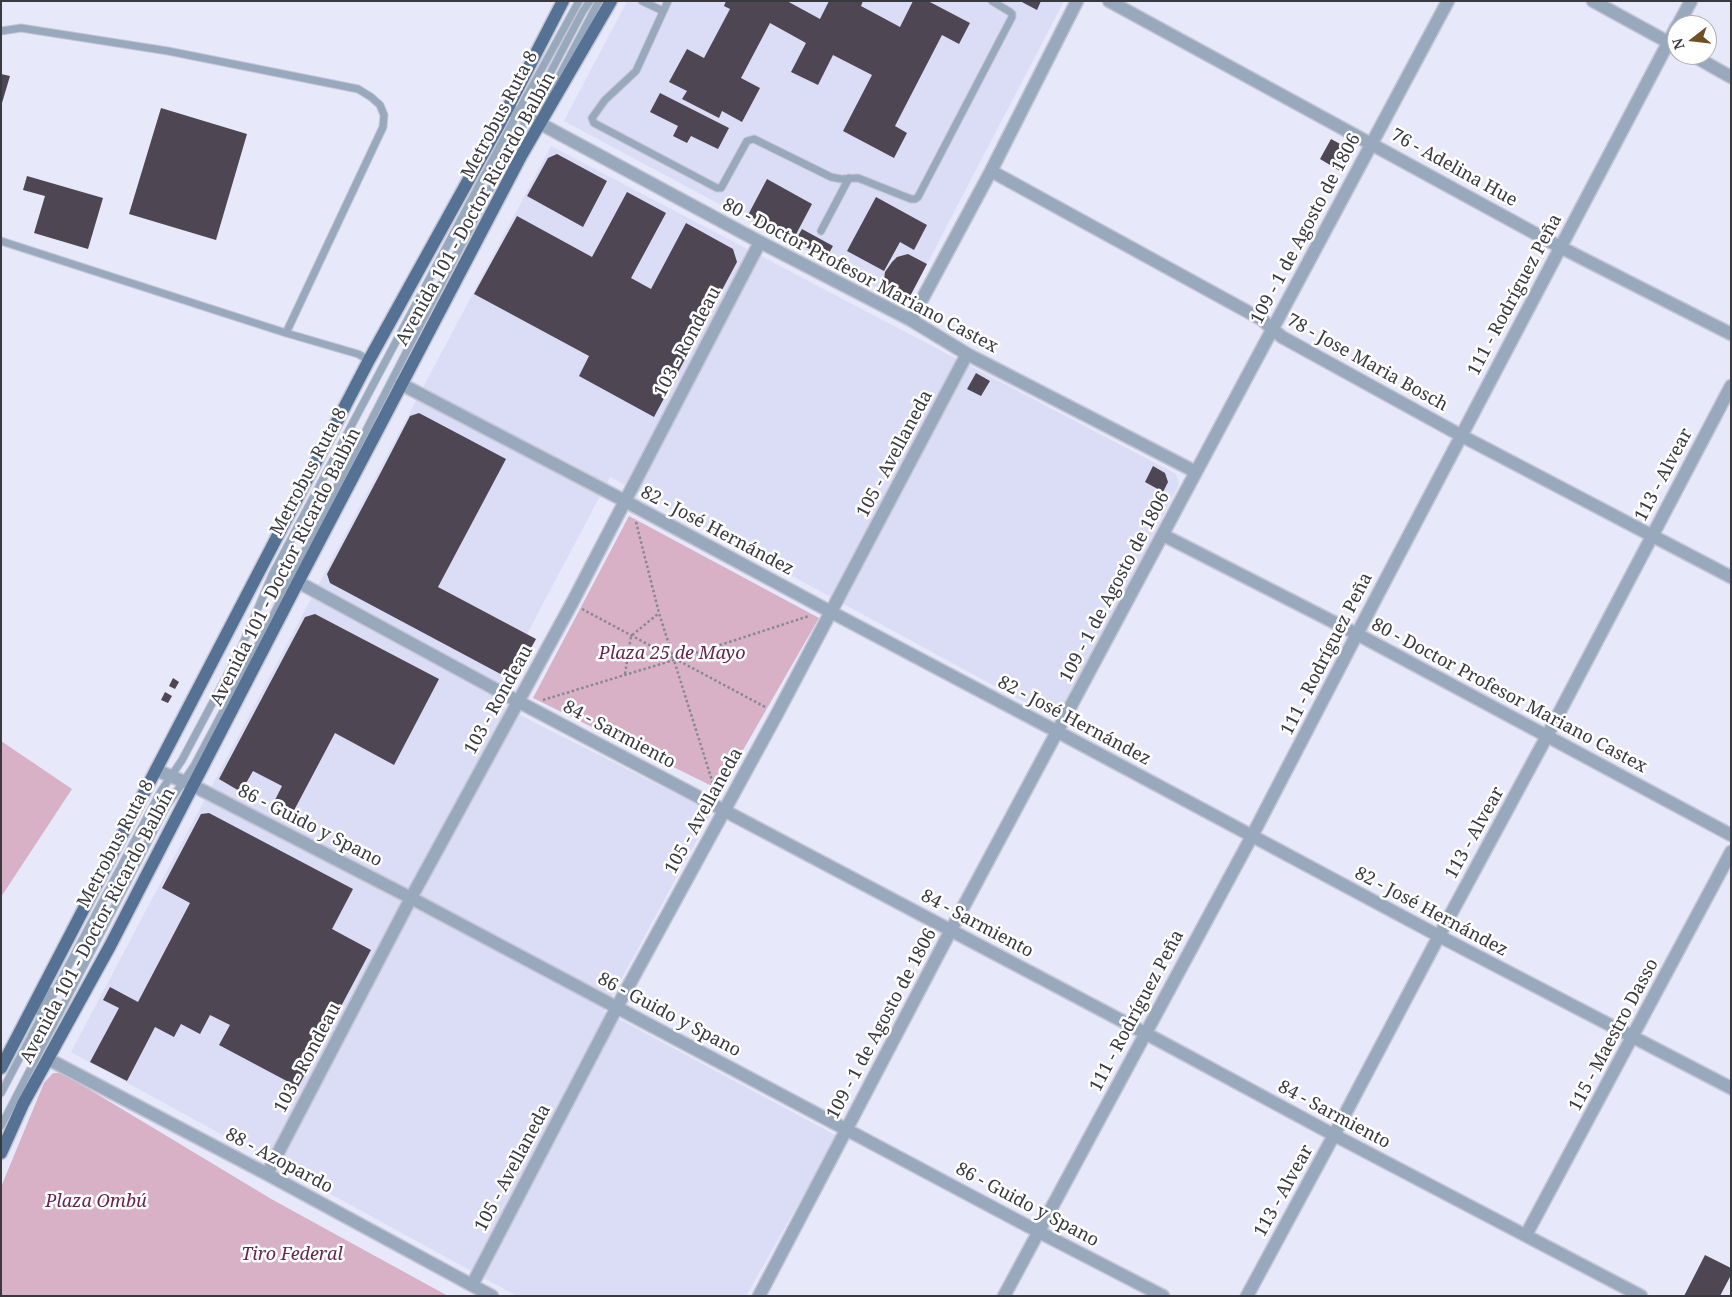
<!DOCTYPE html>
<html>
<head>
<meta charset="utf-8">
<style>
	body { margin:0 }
	#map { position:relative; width:1732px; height:1297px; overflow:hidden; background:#e7e8fa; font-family:"Noto Serif",serif }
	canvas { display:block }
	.frame { position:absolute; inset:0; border:2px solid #393940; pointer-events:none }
	.north { position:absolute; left:1667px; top:15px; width:50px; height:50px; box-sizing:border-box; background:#fff; border:1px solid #b0b0b3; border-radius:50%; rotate:254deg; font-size:14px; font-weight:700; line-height:20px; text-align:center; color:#393940 }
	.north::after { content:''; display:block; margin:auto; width:18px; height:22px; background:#6f5025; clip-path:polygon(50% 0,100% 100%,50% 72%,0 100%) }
</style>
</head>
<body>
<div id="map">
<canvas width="1732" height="1297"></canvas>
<div class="frame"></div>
<div class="north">N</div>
</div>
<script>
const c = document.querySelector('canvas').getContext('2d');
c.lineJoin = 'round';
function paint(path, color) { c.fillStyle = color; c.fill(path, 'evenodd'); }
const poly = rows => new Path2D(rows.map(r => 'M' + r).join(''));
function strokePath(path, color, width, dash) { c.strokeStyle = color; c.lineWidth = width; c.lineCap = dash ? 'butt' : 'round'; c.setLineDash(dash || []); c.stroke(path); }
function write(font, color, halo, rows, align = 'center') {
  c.font = font + ' "Noto Serif",serif'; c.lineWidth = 5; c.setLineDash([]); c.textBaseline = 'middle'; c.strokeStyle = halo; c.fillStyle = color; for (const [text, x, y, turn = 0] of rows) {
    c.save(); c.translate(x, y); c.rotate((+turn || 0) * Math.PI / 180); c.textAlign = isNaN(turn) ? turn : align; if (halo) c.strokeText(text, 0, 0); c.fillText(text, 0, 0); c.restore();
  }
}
paint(poly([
	[627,1,1064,1,906,304,564,121],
	[551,146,1176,474,1179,484,1061,722,610,477,527,634,536,639,516,675,508,678,505,676,492,701,712,812,604,1011,837,1136,746,1296,517,1296,71,1052]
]), '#dbdcf6');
paint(poly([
	[629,516,819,618,720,790,533,698],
	[1,741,72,789,1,897],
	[53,1073,62,1073,273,1200,448,1296,1,1296,1,1187,44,1083]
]), '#d8b1c7');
paint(poly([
	[726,1,787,1,820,19,829,1,863,1,861,6,900,27,913,1,928,1,970,23,959,44,942,35,895,126,907,133,894,158,843,131,872,75,833,55,818,85,791,72,806,43,770,23,741,78,760,88,742,122,722,111,719,118,682,99,687,91,669,82,687,49,704,58,730,9,724,6],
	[1020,1,1041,1,1037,10],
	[1,74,10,76,2,103,1,103],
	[660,93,729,128,718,149,691,136,687,143,673,136,678,126,650,112],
	[161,108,247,134,216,240,129,214],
	[1331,139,1344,146,1342,149,1348,152,1345,157,1349,159,1342,172,1320,159],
	[557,154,607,181,583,227,527,196,548,158],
	[27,176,103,198,88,249,34,233,45,196,23,190],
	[767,179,812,204,793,240,748,215],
	[627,192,666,213,631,278,651,289,686,223,733,249,737,262,654,417,579,376,589,356,474,294,517,216,592,257],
	[876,197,927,225,914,250,900,242,884,271,847,251],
	[802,229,833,246,826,258,795,241],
	[908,254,927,264,906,304,887,293,884,280,885,272,892,262,897,257],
	[976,373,990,381,981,396,967,389],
	[419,413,506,459,438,587,536,639,516,675,508,678,330,583,327,574,380,474,410,416],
	[1153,466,1165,473,1168,482,1163,492,1145,482],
	[315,614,439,679,394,765,335,733,290,818,271,808,282,786,253,771,241,792,219,779,305,617],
	[173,678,179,682,175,689,169,686],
	[165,692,172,696,168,703,161,700],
	[209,813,353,889,332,929,371,950,298,1087,219,1045,230,1025,210,1015,200,1034,181,1024,174,1037,155,1027,127,1081,90,1062,119,1008,103,1000,110,987,138,1002,190,903,162,888,201,814],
	[1705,1255,1731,1268,1731,1275,1720,1296,1684,1296]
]), '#4f4654');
const lane = poly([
	[642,1,663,11],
	[668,1,636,71,605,100,592,118,594,123,717,188,721,188,747,141,754,139,831,177,841,179,858,178,911,199,915,199,918,197,1012,17,1012,14,1010,12,992,1],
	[1,31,21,28,168,51,358,89,371,97,380,105,384,115,383,127,286,333],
	[532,113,550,94,599,1],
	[821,231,849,178],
	[1,241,286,333,358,354,369,360],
	[37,1011,50,991],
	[1,1093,161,791,182,760,239,653,272,575,518,112,579,1],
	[1,1126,166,807,194,766,262,638,319,522,537,98,583,11,590,1]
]);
const street = poly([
	[1109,1,1560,247,1731,334],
	[1593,1,1677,47],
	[1678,25,1691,1],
	[1692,55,1731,77],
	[507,109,541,124,760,242,911,320,967,354,1196,472],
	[991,171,1261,319,1282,337,1462,436,1731,577],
	[911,320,991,171,1077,1],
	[401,384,625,501,831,612,1058,732,1439,936,1731,1088],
	[1163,535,1357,634,1731,835],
	[298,582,519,702,1145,1033,1334,1135,1641,1296],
	[156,770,192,785,411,898,1039,1232,1163,1296],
	[48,1059,267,1174,492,1296],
	[267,1174,411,898,572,603,760,242],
	[1526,1235,1731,852],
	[472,1285,617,1007,777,714,967,354],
	[759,1296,951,930,1448,1],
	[1004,1296,1252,836,1357,634,1677,26],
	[1247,1296,1334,1135,1439,936,1547,736,1731,386]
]);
const primary = poly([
	[1,1068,369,360,500,123,563,1],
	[1,1153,23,1104,110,946,298,582,521,156,611,1]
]);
strokePath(lane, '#c4c5d5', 9);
strokePath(street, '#c4c5d5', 15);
strokePath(primary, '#c4c5d5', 15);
strokePath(poly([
	[636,522,659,613,715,790],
	[582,609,767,708],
	[625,674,631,636,659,613],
	[543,700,674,660,809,616]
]), '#888894', 2.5, [2.5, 2.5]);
strokePath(lane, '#99a9bd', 7);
strokePath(street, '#99a9bd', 12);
strokePath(primary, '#557295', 12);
write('18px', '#393940', '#fff', [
	["Metrobus Ruta 8",500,115,-62],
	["76 - Adelina Hue",1454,168,29],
	["Avenida 101 - Doctor Ricardo Balbín",476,209,-61],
	["109 - 1 de Agosto de 1806",1306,229,-62],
	["80 - Doctor Profesor Mariano Castex",860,276,28],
	["111 - Rodríguez Peña",1515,295,-62],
	["103 - Rondeau",688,342,-62],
	["78 - Jose Maria Bosch",1367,363,29],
	["105 - Avellaneda",895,454,-62],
	["Metrobus Ruta 8",309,472,-62],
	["113 - Alvear",1664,475,-62],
	["82 - José Hernández",717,531,28],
	["Avenida 101 - Doctor Ricardo Balbín",286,567,-63],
	["109 - 1 de Agosto de 1806",1115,587,-62],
	["111 - Rodríguez Peña",1327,654,-63],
	["80 - Doctor Profesor Mariano Castex",1509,696,28],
	["103 - Rondeau",499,700,-61],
	["82 - José Hernández",1074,721,28],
	["84 - Sarmiento",619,735,28],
	["105 - Avellaneda",704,811,-61],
	["86 - Guido y Spano",310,826,27],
	["113 - Alvear",1475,833,-61],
	["Metrobus Ruta 8",116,844,-62],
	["82 - José Hernández",1431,912,28],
	["84 - Sarmiento",977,924,28],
	["Avenida 101 - Doctor Ricardo Balbín",98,926,-62],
	["111 - Rodríguez Peña",1137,1011,-62],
	["86 - Guido y Spano",669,1015,28],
	["109 - 1 de Agosto de 1806",882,1024,-62],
	["115 - Maestro Dasso",1614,1035,-62],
	["103 - Rondeau",308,1058,-62],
	["84 - Sarmiento",1334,1115,28],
	["88 - Azopardo",279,1161,28],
	["105 - Avellaneda",513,1168,-62],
	["113 - Alvear",1284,1191,-61],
	["86 - Guido y Spano",1027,1205,28]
]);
write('italic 18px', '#662650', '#fff', [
	["Plaza 25 de Mayo",672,654],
	["Plaza Ombú",96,1202],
	["Tiro Federal",292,1255]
]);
</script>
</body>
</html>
